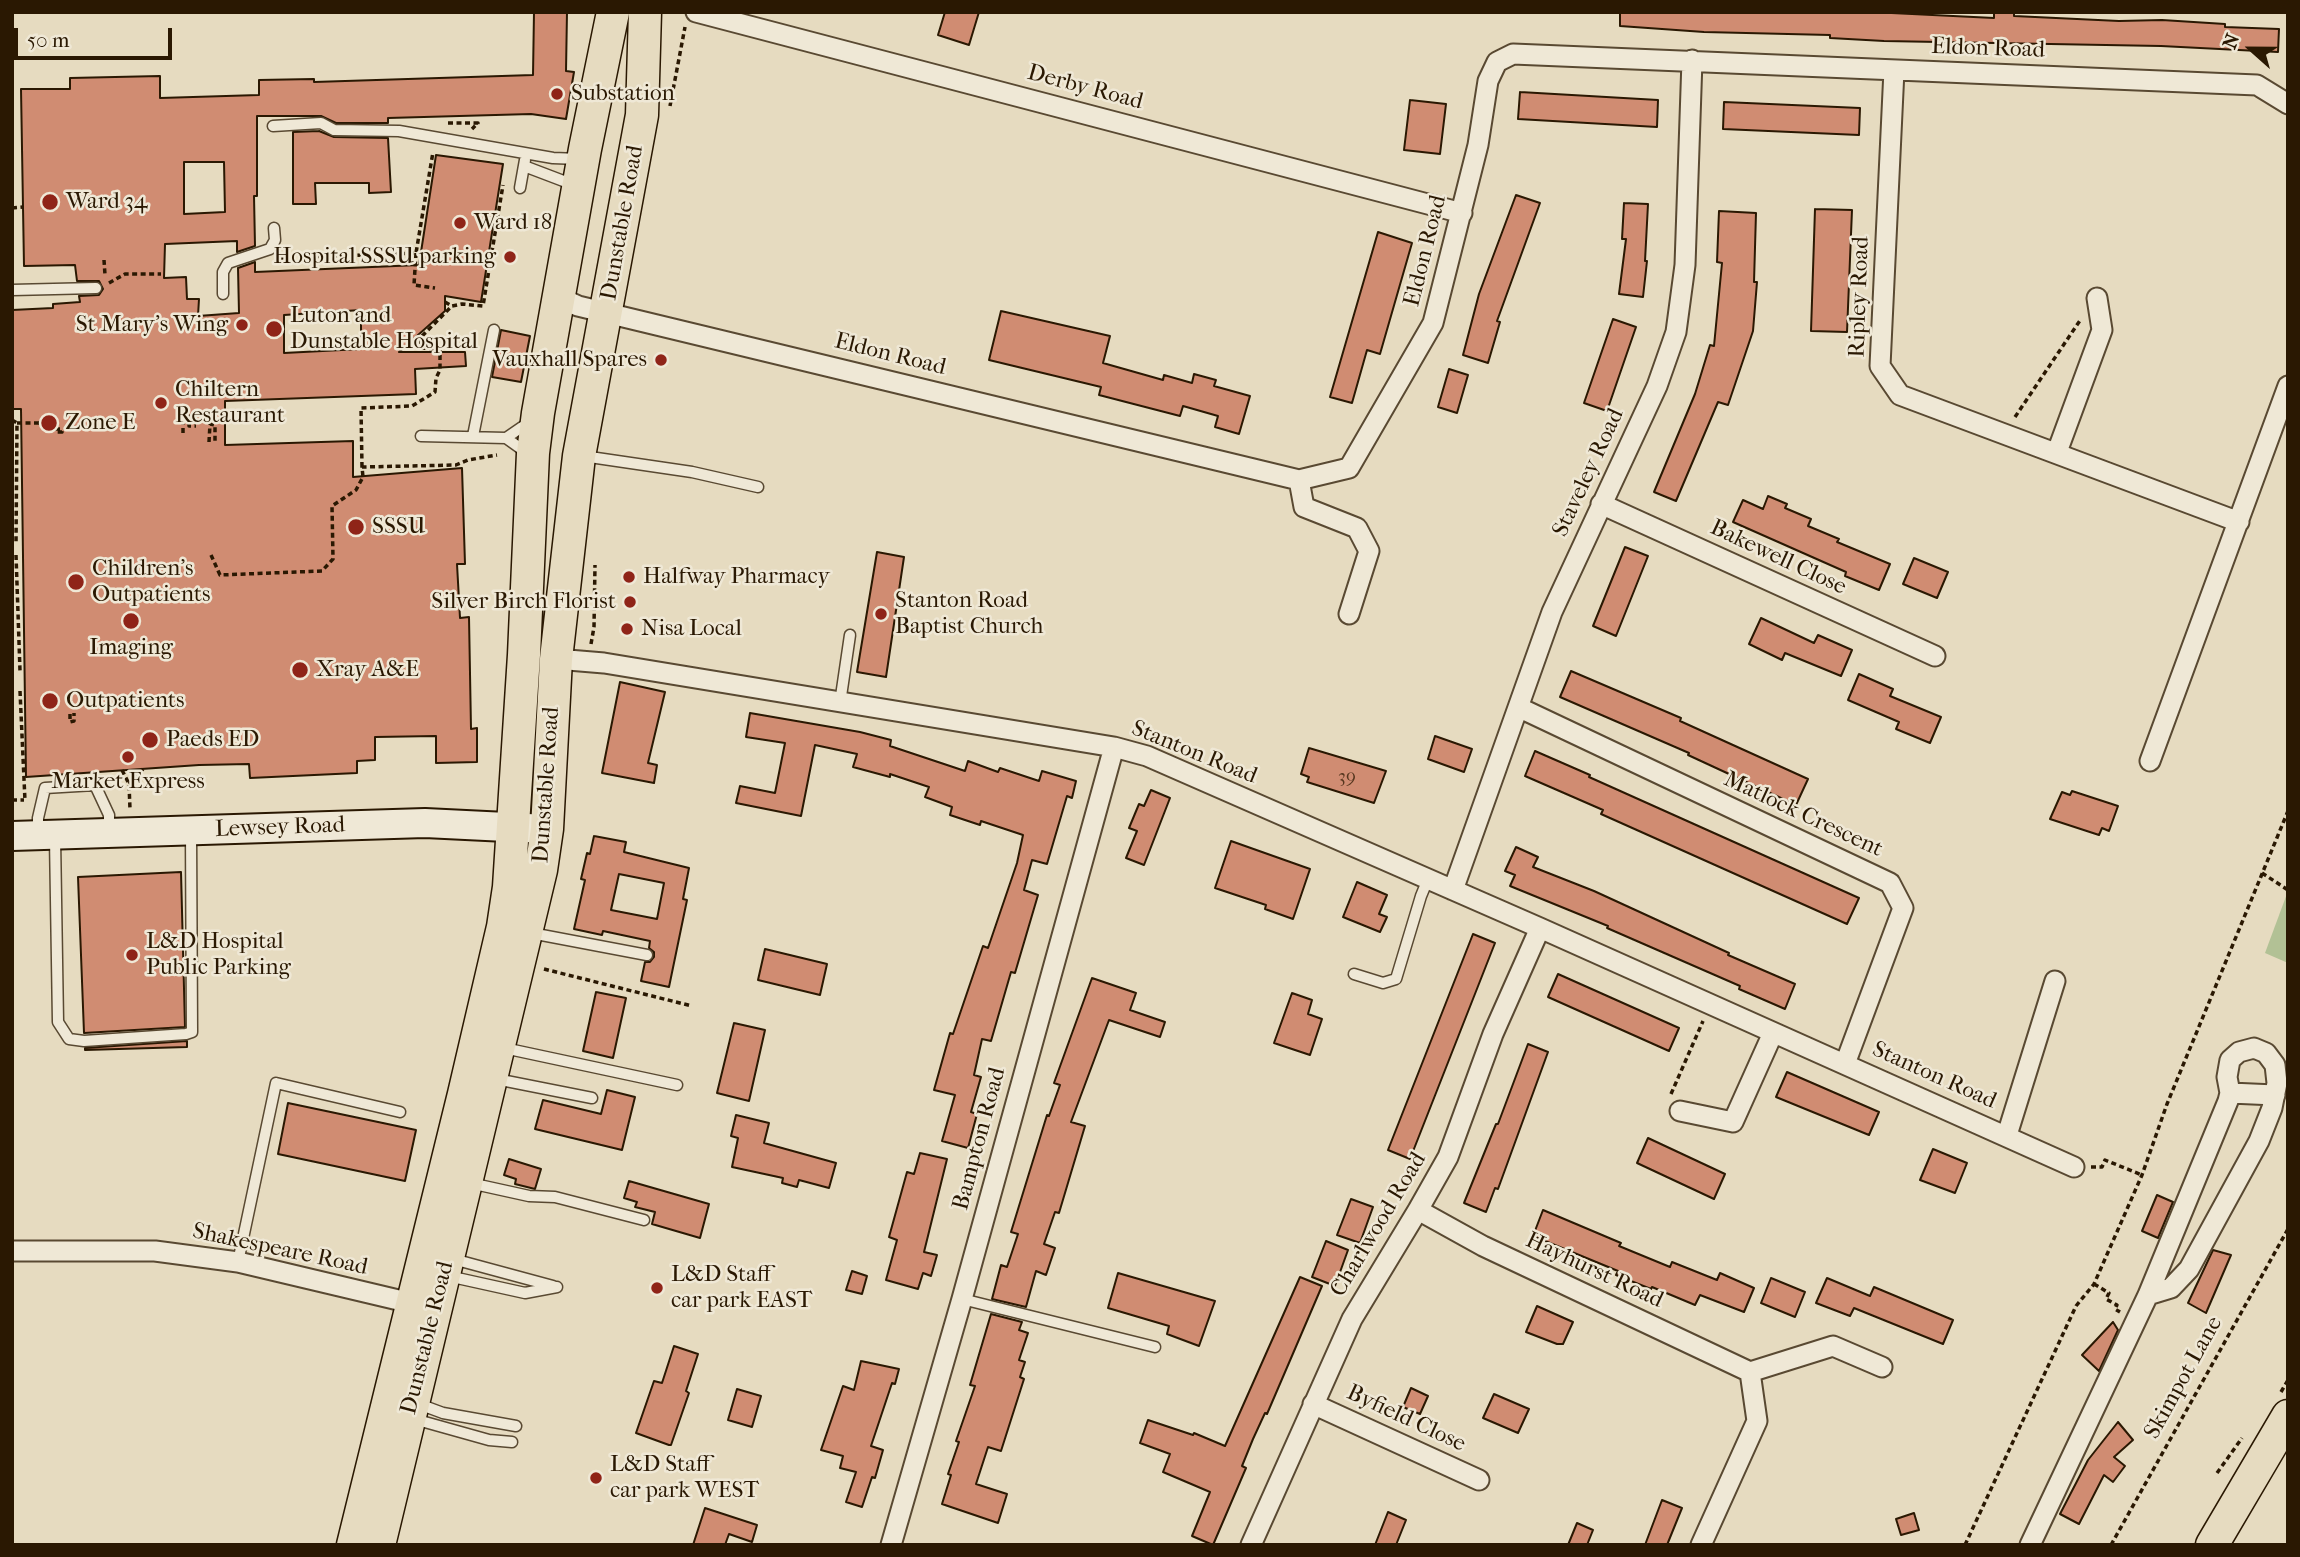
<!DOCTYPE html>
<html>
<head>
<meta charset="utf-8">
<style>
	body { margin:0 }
	#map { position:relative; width:2300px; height:1557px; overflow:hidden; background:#e6dbc0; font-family:"IM FELL French Canon",serif }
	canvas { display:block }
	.frame { position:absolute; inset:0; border:14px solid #2a1802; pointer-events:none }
	.north { position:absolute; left:2216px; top:14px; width:70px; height:70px; -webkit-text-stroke:5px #efe8d6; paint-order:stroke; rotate:291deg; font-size:19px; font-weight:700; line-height:28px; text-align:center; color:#2a1802 }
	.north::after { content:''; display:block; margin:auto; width:24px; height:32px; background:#2a1802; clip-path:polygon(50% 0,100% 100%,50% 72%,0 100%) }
	.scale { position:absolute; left:14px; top:28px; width:158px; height:32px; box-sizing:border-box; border:4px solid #2a1802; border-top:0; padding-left:9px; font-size:21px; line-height:24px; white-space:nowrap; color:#2a1802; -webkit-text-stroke:5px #efe8d6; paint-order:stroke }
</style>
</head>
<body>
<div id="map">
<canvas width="2300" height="1557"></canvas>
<div class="frame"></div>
<div class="north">N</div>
<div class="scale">50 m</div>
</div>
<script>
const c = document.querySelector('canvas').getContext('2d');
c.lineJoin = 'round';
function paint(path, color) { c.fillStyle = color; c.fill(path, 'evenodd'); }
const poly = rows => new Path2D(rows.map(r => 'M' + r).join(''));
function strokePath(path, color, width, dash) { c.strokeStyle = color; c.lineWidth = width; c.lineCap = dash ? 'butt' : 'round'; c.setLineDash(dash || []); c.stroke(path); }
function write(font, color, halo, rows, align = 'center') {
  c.font = font + ' "IM FELL French Canon",serif'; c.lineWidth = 5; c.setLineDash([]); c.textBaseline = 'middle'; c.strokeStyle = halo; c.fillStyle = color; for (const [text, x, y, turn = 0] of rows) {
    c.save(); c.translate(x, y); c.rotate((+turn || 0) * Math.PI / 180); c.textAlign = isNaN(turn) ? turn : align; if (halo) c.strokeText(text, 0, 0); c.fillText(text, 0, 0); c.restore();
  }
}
paint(poly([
	[2288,891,2288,963,2265,953]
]), '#b2c195');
const building = poly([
	[534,12,567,12,566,71,574,72,566,119,531,114,388,118,388,123,336,123,321,116,257,116,257,196,254,196,255,246,237,252,237,241,165,244,164,278,186,277,187,299,199,299,198,316,239,313,238,268,255,262,255,272,419,265,436,155,503,164,481,302,445,296,445,311,399,352,465,352,466,366,415,369,416,394,225,401,225,445,353,441,353,477,462,468,465,564,457,564,460,618,469,617,471,729,477,728,477,762,436,763,436,736,375,737,375,760,357,761,357,773,250,778,249,764,199,765,26,777,21,409,12,409,12,310,53,308,53,304,80,302,79,296,99,295,103,289,99,281,77,281,75,265,24,266,21,89,70,89,70,78,160,76,160,98,259,95,259,80,314,79,314,82,533,75,534,12],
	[184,162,224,162,225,212,184,214,184,162],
	[361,310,361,349,284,353,284,315,361,310],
	[945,12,979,12,969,45,938,35,945,12],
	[1620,12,1871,12,1994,18,1994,12,2014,12,2014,16,2119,21,2162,20,2225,24,2225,27,2279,29,2278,52,2161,46,1884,41,1830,38,1830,35,1704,32,1620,26,1620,12],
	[1520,92,1658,100,1657,127,1518,119,1520,92],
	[1410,100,1446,104,1440,154,1404,150,1410,100],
	[1724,102,1860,108,1859,135,1723,129,1724,102],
	[319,131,334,137,388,138,391,192,369,193,369,183,315,183,316,204,293,204,293,132,319,131],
	[1516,195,1540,203,1497,321,1500,322,1488,363,1463,355,1479,294,1516,195],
	[1624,203,1648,204,1645,261,1647,261,1643,297,1619,294,1626,239,1622,239,1624,203],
	[1815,209,1852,210,1847,332,1811,331,1815,209],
	[1719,211,1756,213,1754,282,1757,282,1753,331,1728,405,1718,402,1676,501,1654,492,1695,394,1710,345,1714,346,1722,263,1717,262,1719,211],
	[1378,232,1412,243,1380,354,1367,350,1352,403,1330,397,1378,232],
	[1001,311,1110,336,1103,363,1163,380,1164,375,1192,383,1194,374,1216,380,1214,386,1250,396,1239,434,1215,427,1218,416,1183,406,1180,416,1099,395,1101,387,989,360,1001,311],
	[1613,319,1636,327,1607,411,1584,403,1613,319],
	[501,330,530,336,521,382,492,377,501,330],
	[1449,369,1468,375,1457,413,1438,407,1449,369],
	[1768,496,1787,504,1785,508,1811,519,1808,526,1839,539,1837,542,1890,564,1879,590,1845,576,1846,572,1733,522,1743,500,1763,509,1768,496],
	[1625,547,1648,556,1616,636,1593,626,1625,547],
	[877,552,904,557,886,677,857,672,877,552],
	[1914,558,1948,572,1937,598,1903,584,1914,558],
	[1761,618,1814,643,1818,635,1852,650,1841,676,1785,653,1782,660,1749,644,1761,618],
	[1571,671,1681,718,1680,721,1808,779,1796,805,1688,755,1689,753,1560,697,1571,671],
	[1859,674,1893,689,1890,696,1941,717,1930,743,1896,729,1899,722,1848,700,1859,674],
	[620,682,665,692,648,763,657,765,654,783,602,773,620,682],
	[750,713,860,732,891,740,890,746,965,771,968,761,998,772,1000,768,1039,781,1042,771,1076,781,1072,798,1067,796,1047,864,1032,860,1024,890,1038,895,1015,973,1011,972,991,1041,982,1039,974,1075,981,1077,971,1112,977,1114,968,1148,942,1141,955,1095,934,1090,950,1033,953,1034,983,946,988,948,1017,863,1023,835,981,821,980,825,950,815,952,807,925,797,929,787,890,774,890,777,853,767,857,754,815,745,801,816,736,803,740,786,775,793,785,743,746,737,750,713],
	[1435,736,1472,749,1464,772,1428,759,1435,736],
	[1309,748,1386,771,1374,803,1307,782,1309,777,1301,774,1309,748],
	[1535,751,1590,775,1589,777,1859,898,1847,924,1601,814,1603,810,1525,776,1535,751],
	[1151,790,1170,798,1144,865,1126,858,1137,831,1129,828,1139,804,1144,806,1151,790],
	[2072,791,2118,806,2109,831,2102,828,2099,835,2050,819,2062,792,2070,795,2072,791],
	[594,836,626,842,624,852,689,868,683,899,687,900,669,987,641,981,645,962,650,962,654,957,654,952,649,948,650,941,603,931,602,935,574,929,585,880,581,879,587,853,590,854,594,836],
	[619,874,664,883,657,919,611,910,619,874],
	[1231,841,1310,869,1293,919,1265,909,1266,905,1215,888,1231,841],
	[1516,847,1538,857,1533,867,1594,891,1729,953,1728,955,1795,984,1785,1009,1739,989,1740,986,1607,928,1608,926,1510,886,1515,875,1505,871,1516,847],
	[181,872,185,1027,84,1033,78,877,181,872],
	[1357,882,1387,895,1379,914,1387,917,1380,932,1343,917,1357,882],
	[1473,934,1495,943,1410,1159,1388,1150,1473,934],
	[765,949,827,964,820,995,758,980,765,949],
	[1558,974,1679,1028,1669,1051,1548,997,1558,974],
	[1092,978,1136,993,1130,1010,1165,1022,1160,1037,1109,1020,1071,1122,1085,1126,1059,1213,1055,1212,1044,1244,1055,1248,1046,1275,1036,1271,1026,1307,992,1299,1001,1265,1007,1267,1018,1234,1011,1232,1047,1115,1049,1116,1060,1085,1054,1083,1092,978],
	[596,992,626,998,613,1058,583,1051,596,992],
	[1292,993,1312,1000,1308,1014,1322,1019,1310,1055,1274,1043,1292,993],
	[734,1023,765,1030,749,1101,717,1093,734,1023],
	[187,1041,187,1047,85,1050,85,1048,187,1041],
	[1528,1044,1548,1052,1498,1189,1495,1188,1486,1212,1464,1203,1496,1124,1498,1124,1528,1044],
	[1787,1072,1879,1112,1869,1135,1776,1097,1787,1072],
	[607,1090,635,1097,622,1150,535,1129,543,1100,601,1114,607,1090],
	[288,1103,416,1130,405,1181,278,1154,288,1103],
	[736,1115,769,1123,764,1143,836,1163,829,1188,799,1180,797,1187,782,1183,783,1178,732,1167,738,1138,731,1136,736,1115],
	[1648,1138,1725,1174,1714,1199,1637,1163,1648,1138],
	[1933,1149,1967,1163,1955,1193,1920,1180,1933,1149],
	[920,1153,947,1159,924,1252,937,1255,931,1276,923,1273,918,1289,886,1280,897,1240,889,1237,907,1172,914,1174,920,1153],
	[509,1159,541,1169,535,1189,515,1184,516,1179,504,1175,509,1159],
	[629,1181,709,1204,700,1238,652,1224,655,1212,635,1207,637,1202,624,1198,629,1181],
	[2157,1195,2173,1202,2158,1238,2142,1231,2157,1195],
	[1351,1199,1373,1207,1360,1243,1337,1235,1351,1199],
	[1543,1210,1621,1243,1619,1246,1670,1267,1672,1262,1717,1280,1720,1273,1754,1288,1744,1312,1700,1295,1695,1305,1652,1287,1651,1289,1616,1275,1618,1271,1533,1236,1543,1210],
	[1326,1241,1348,1250,1335,1286,1312,1277,1326,1241],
	[2213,1250,2231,1255,2206,1313,2188,1303,2213,1250],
	[852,1271,867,1276,862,1294,846,1290,852,1271],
	[1118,1273,1215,1301,1199,1346,1167,1334,1169,1326,1108,1308,1118,1273],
	[1300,1277,1322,1286,1267,1414,1265,1413,1253,1439,1242,1466,1246,1468,1213,1545,1192,1536,1210,1492,1163,1472,1170,1454,1140,1443,1148,1420,1193,1435,1194,1433,1225,1446,1300,1277],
	[1771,1278,1805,1292,1795,1317,1761,1303,1771,1278],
	[1827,1278,1870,1296,1874,1287,1953,1320,1943,1344,1854,1308,1850,1316,1816,1303,1827,1278],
	[1537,1306,1573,1322,1563,1344,1557,1344,1526,1332,1537,1306],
	[991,1314,1022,1322,1019,1330,1028,1333,1019,1360,1025,1362,1020,1377,1024,1379,1001,1451,988,1447,976,1484,1007,1494,998,1523,942,1504,951,1475,948,1474,959,1442,956,1441,975,1386,970,1385,991,1314],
	[2113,1322,2118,1330,2099,1371,2082,1355,2113,1322],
	[674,1346,698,1354,686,1391,689,1393,671,1445,669,1445,636,1433,654,1381,662,1383,674,1346],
	[861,1361,899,1369,895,1384,892,1383,871,1446,883,1450,875,1478,872,1477,862,1507,846,1502,856,1472,840,1468,843,1456,821,1450,843,1386,854,1390,861,1361],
	[1411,1388,1428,1396,1420,1414,1403,1407,1411,1388],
	[737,1389,761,1396,752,1427,728,1420,737,1389],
	[1494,1394,1529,1409,1518,1433,1483,1418,1494,1394],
	[2118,1422,2133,1440,2114,1457,2125,1466,2113,1482,2104,1475,2079,1524,2060,1514,2088,1460,2118,1422],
	[1662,1500,1682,1508,1667,1545,1645,1545,1662,1500],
	[705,1508,757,1525,752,1542,729,1534,725,1545,693,1545,705,1508],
	[1388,1512,1406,1520,1396,1545,1375,1545,1388,1512],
	[1914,1513,1919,1530,1901,1535,1896,1519,1914,1513],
	[1577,1523,1593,1530,1587,1545,1568,1545,1577,1523]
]);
paint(building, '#d08c72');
strokePath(building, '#2a1802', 2);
const lane = poly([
	[273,126,321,123,334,130,399,131,553,158,579,159],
	[524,166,574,185],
	[520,188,525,160],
	[12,290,96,288],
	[223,294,223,272,228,263,270,249,275,240,274,228],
	[421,436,506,438],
	[473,436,494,330],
	[529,452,520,448,506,438,522,427,530,429],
	[583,456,692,472,758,487],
	[840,703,850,635],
	[38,835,38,818,45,788,95,785,109,815,109,830],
	[55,838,58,1022,69,1039,84,1041,186,1034,192,1032,191,832],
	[531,933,647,955],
	[1354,974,1383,983,1396,979,1421,896,1428,879],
	[504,1048,677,1085],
	[496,1079,592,1098],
	[470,1183,529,1196,555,1197,644,1220],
	[453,1259,553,1286],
	[238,1262,276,1083,400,1112],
	[448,1276,525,1293,557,1287],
	[962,1299,1155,1347],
	[416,1403,443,1413,516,1426],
	[414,1419,489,1440,512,1442]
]);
const street = poly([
	[696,12,1462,213],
	[1894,70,1880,366,1900,395,2239,522],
	[560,287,565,300,578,306,1299,480,1349,468,1433,323,1478,145,1488,81,1497,62,1513,54,2257,85,2288,104],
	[2057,452,2102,330,2097,298],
	[1299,480,1304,507,1357,528,1369,551,1349,614],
	[1601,504,1935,656],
	[556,659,604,663,1114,747,1147,756,1540,928,2074,1167],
	[1520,708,1890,883,1903,908,1845,1064],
	[2150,761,2288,386],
	[1453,890,1552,612,1657,386,1676,332,1685,265,1692,60],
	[2230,1093,2275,1095],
	[1680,1111,1733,1122,1773,1033],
	[2007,1135,2055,981],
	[1418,1210,1483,1246,1750,1372,1757,1421,1701,1545],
	[12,1251,155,1251,238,1262,411,1303],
	[1750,1372,1833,1346,1882,1367],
	[1313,1404,1479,1480],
	[891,1545,962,1299,1114,747],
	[1251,1545,1352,1319,1418,1210,1448,1157,1493,1034,1540,928],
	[2030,1545,2148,1295,2228,1101,2230,1093,2227,1077,2230,1060,2239,1052,2254,1048,2266,1053,2275,1065,2277,1083,2272,1108,2259,1141,2189,1269,2171,1288,2148,1295]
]);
const secondary = poly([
	[12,836,425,823,547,829]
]);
const primary = poly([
	[353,1545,464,1094,503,927,509,887,524,655,533,453,538,413,585,149,613,12],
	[379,1545,541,870,547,829,556,659,579,456,642,115,645,12],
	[2212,1545,2288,1416]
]);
strokePath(lane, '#594932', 13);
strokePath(street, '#594932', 23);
strokePath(secondary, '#2a1802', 32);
strokePath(primary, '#2a1802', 35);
strokePath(poly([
	[670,106,685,27],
	[448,123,478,123,472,129],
	[12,208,23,207],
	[416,253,414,285,435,288],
	[281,258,416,253,433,152],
	[104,260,105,275],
	[109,283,125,274,161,274],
	[445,302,452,306],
	[2015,417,2081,319],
	[12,420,17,423,16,543],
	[17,423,40,423],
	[55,429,61,429,62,432,56,432],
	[183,433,183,414,189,414,189,426,196,426],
	[209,442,210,424,215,425,215,442],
	[362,467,361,408,412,406,435,392,436,378,440,370,440,349,421,348,421,337,452,306,462,304,483,306,503,185],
	[16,555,20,671],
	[211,555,220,575,322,571,333,559,332,506,356,490,363,477,362,467,456,465,468,460,497,455],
	[591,644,594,627,595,565],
	[20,691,25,801],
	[70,714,70,722,74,721,74,713],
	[122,770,129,784,130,809],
	[109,778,125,777],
	[129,784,143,769],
	[12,800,24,800],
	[2262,873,2288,890],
	[544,969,692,1006],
	[1671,1094,1703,1021],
	[2091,1167,2102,1167,2105,1160,2142,1175],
	[2094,1284,2109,1293,2106,1299,2117,1305,2115,1309,2120,1312],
	[2281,1392,2288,1380],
	[2217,1473,2242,1438],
	[1965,1545,2076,1306,2094,1284,2142,1175,2167,1104,2288,811],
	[2111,1545,2288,1229]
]), '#2a1802', 3.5, [5, 3.5]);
strokePath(lane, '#efe8d6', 10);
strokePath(street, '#efe8d6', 19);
strokePath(secondary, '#efe8d6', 28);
strokePath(primary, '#e6dbc0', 32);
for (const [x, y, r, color] of [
	[557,94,7,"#8f2418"],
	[50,202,9,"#8f2418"],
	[460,223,7,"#8f2418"],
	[510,257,7,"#8f2418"],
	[242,325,7,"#8f2418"],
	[274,329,9,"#8f2418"],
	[661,360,7,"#8f2418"],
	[161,403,7,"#8f2418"],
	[49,423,9,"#8f2418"],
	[356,527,9,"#8f2418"],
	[629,577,7,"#8f2418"],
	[76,582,9,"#8f2418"],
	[630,602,7,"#8f2418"],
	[881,614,7,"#8f2418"],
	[131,621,9,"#8f2418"],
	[627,629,7,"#8f2418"],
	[300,670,9,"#8f2418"],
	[50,701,9,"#8f2418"],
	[150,740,9,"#8f2418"],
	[128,757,7,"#8f2418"],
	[132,955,7,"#8f2418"],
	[657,1288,7,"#8f2418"],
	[596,1478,7,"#8f2418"]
]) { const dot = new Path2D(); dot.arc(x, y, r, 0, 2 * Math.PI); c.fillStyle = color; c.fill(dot); strokePath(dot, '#efe8d6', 2.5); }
write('19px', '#54351e', null, [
	["39",1347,777]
]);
write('23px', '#2a1802', '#efe8d6', [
	["Eldon Road",1988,49,2],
	["Derby Road",1085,88,15],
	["Dunstable Road",623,223,-80],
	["Eldon Road",1426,251,-76],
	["Ripley Road",1860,297,-88],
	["Eldon Road",890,355,14],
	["Staveley Road",1589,473,-65],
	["Bakewell Close",1778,558,25],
	["Stanton Road",1194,753,22],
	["Dunstable Road",547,785,-86],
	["Matlock Crescent",1803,815,25],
	["Lewsey Road",280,828,-2],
	["Stanton Road",1934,1076,24],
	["Bampton Road",980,1139,-75],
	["Charlwood Road",1379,1225,-59],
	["Shakespeare Road",280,1250,12],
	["Hayhurst Road",1594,1271,25],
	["Dunstable Road",428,1338,-76],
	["Skimpot Lane",2184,1378,-61],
	["Byfield Close",1406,1419,25]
]);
write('23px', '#2a1802', '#efe8d6', [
	["Substation",571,94],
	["Ward 34",66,202],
	["Ward 18",474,223],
	["Hospital SSSU parking",496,257,"right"],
	["Luton and",290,316],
	["Dunstable Hospital",290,342],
	["St Mary's Wing",228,325,"right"],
	["Vauxhall Spares",647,360,"right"],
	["Chiltern",175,390],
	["Restaurant",175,416],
	["Zone E",65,423],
	["SSSU",372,527],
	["Children's",92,569],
	["Outpatients",92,595],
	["Halfway Pharmacy",643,577],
	["Stanton Road",895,601],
	["Baptist Church",895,627],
	["Silver Birch Florist",616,602,"right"],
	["Nisa Local",641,629],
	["Imaging",131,648,"center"],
	["Xray A&E",316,670],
	["Outpatients",66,701],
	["Paeds ED",166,740],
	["Market Express",128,782,"center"],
	["L&D Hospital",146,942],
	["Public Parking",146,968],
	["L&D Staff",671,1275],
	["car park EAST",671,1301],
	["L&D Staff",610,1465],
	["car park WEST",610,1491]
], 'left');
</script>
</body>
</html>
